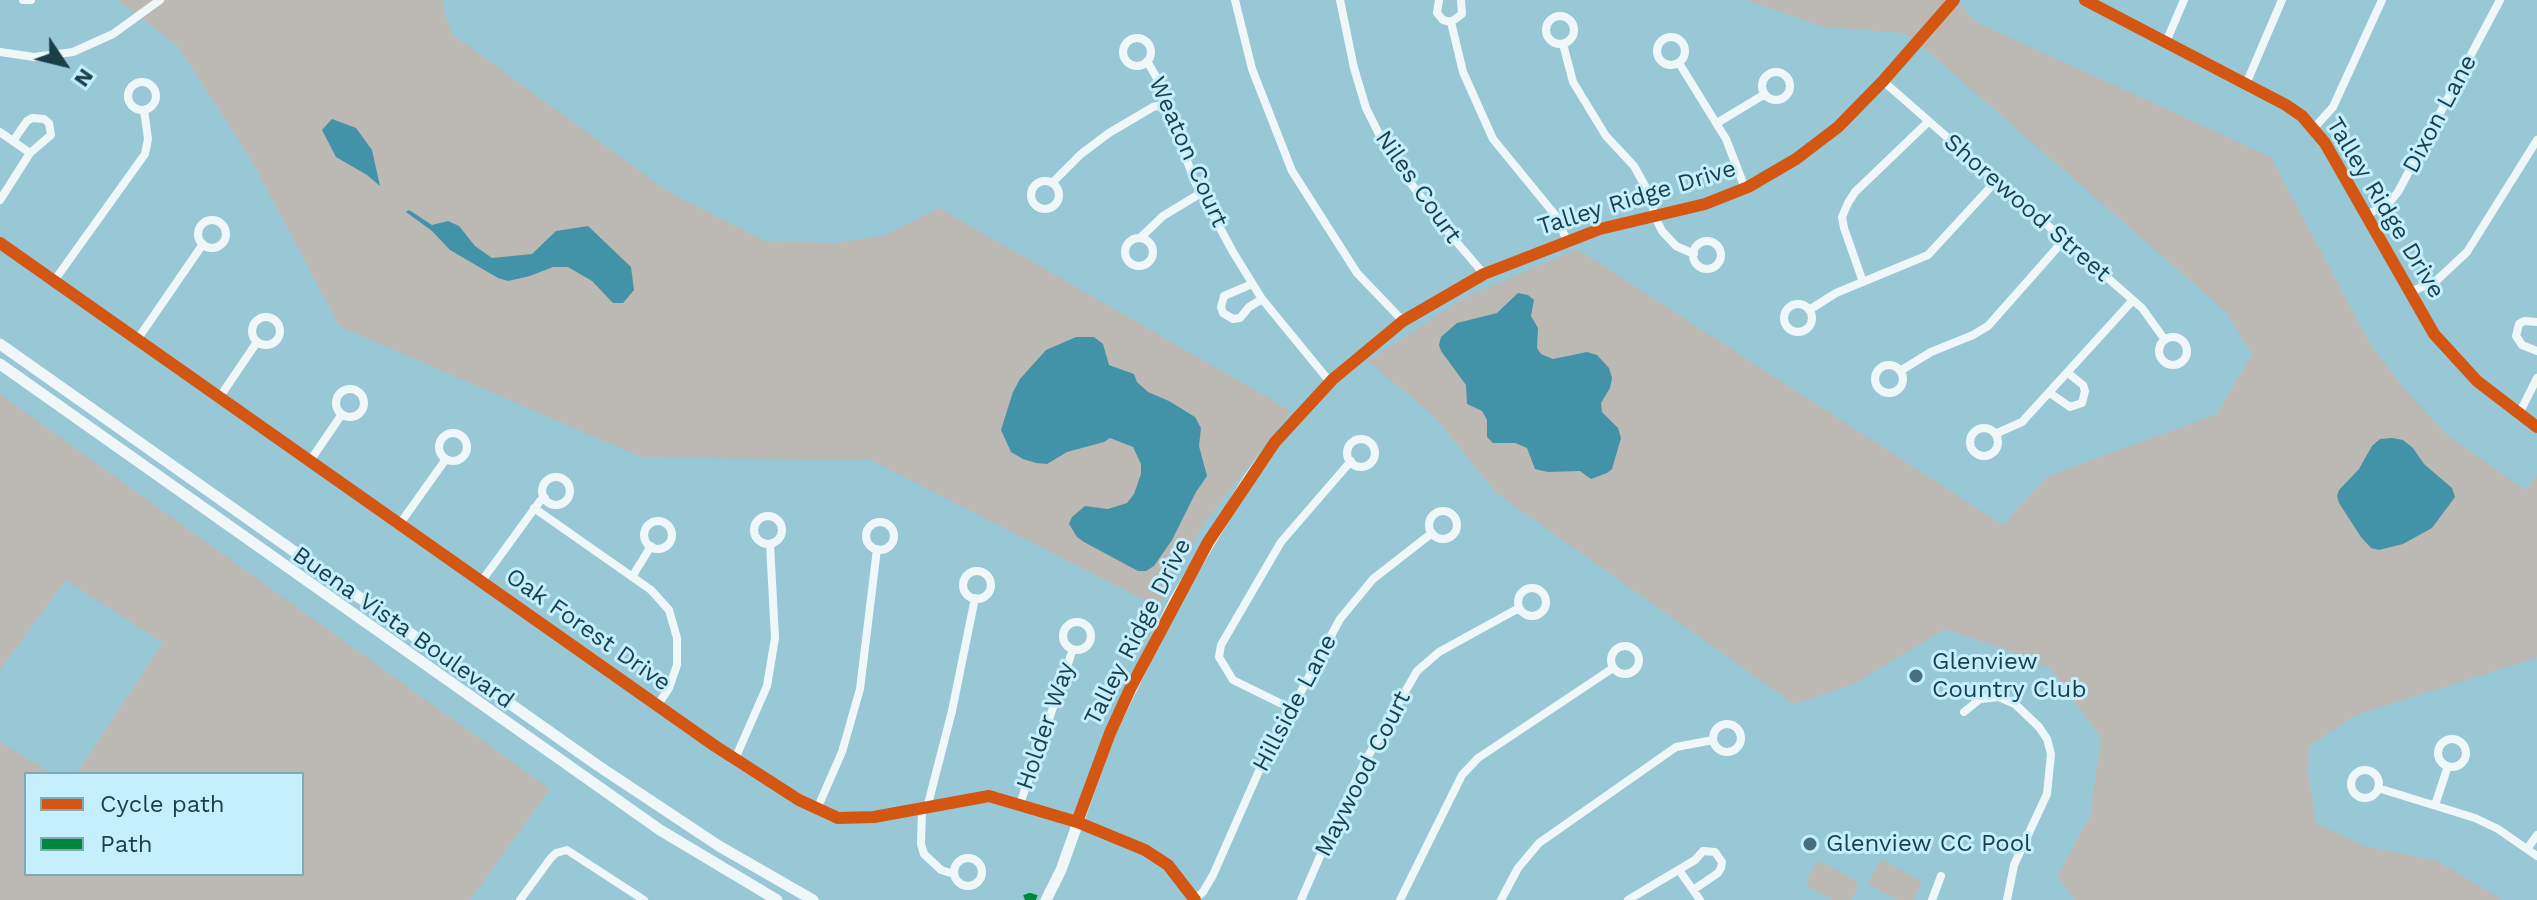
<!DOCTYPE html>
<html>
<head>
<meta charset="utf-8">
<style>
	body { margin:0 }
	#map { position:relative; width:2537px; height:900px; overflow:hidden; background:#98c8d6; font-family:"Work Sans",sans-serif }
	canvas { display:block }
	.legend { position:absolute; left:24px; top:772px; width:280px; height:104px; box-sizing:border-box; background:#c6effd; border:2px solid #81a9b6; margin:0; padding:10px 14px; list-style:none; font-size:24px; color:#1a3f4b }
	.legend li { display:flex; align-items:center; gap:16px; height:40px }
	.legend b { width:40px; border:2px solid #81a9b6 }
	.north { position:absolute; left:24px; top:24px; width:80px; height:80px; -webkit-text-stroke:6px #c6effd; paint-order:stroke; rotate:125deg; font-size:22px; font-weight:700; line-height:32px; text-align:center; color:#1a3f4b }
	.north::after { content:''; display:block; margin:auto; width:28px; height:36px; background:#1a3f4b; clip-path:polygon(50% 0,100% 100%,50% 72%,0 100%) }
</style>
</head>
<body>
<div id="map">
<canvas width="2537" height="900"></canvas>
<ul class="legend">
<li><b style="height:10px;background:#d35612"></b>Cycle path</li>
<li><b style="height:10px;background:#00873e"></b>Path</li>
</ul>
<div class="north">N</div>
</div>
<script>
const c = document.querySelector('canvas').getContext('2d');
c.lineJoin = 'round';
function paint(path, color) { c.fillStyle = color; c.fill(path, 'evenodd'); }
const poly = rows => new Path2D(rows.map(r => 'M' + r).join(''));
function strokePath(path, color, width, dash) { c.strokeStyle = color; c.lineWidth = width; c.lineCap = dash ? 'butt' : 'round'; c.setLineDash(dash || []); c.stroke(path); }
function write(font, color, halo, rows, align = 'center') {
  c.font = font + ' "Work Sans",sans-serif'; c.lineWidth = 6; c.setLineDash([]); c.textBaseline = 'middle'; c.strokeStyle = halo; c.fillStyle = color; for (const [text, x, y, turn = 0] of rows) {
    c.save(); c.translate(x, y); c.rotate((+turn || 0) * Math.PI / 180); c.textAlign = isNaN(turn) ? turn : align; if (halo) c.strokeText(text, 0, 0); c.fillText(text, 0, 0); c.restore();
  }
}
paint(poly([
	[118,0,443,0,445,15,452,34,670,193,765,241,834,243,883,236,939,208,1291,411,1205,522,1158,607,871,460,641,457,339,326,253,163,178,46],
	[1746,0,1955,0,1978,23,2271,157,2369,342,2401,385,2446,434,2525,490,2537,474,2537,655,2535,658,2356,715,2309,746,2308,772,2316,823,2365,846,2437,861,2503,900,2075,900,2057,876,2090,816,2101,738,2051,669,2010,651,1945,629,1854,684,1794,704,1495,492,1435,417,1368,361,1462,299,1577,249,2003,525,2046,477,2217,414,2252,354,2224,310,1925,49,1904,33,1824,27],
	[0,394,550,789,470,900,0,900,0,742,53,774,26,774,26,874,302,874,302,774,76,774,163,643,66,580,0,670],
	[1884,861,1919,880,1921,886,1913,900,1898,900,1871,886,1869,881,1879,862],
	[1822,862,1856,881,1858,887,1851,900,1833,900,1808,887,1806,881,1816,863]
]), '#bcb8b4');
paint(poly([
	[332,119,356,128,372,150,380,186,367,175,336,157,322,130],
	[409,210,432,225,448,221,459,226,475,246,492,258,532,254,556,231,588,226,631,267,634,290,623,303,613,303,592,281,568,267,553,267,530,276,508,281,498,278,450,250,432,231,406,212],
	[1518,293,1528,295,1534,300,1531,316,1538,328,1537,348,1541,354,1553,359,1587,352,1597,355,1609,368,1612,378,1610,388,1601,403,1602,412,1618,428,1621,438,1612,469,1607,473,1591,479,1580,471,1548,472,1535,469,1527,448,1515,443,1493,443,1487,437,1487,420,1482,411,1467,404,1466,385,1441,351,1439,345,1441,337,1457,323,1497,313],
	[1076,337,1094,337,1103,344,1109,365,1134,374,1137,382,1148,392,1169,401,1195,417,1201,428,1199,446,1207,476,1196,492,1172,540,1154,566,1146,571,1138,571,1084,542,1077,537,1069,524,1072,517,1085,506,1108,509,1127,503,1134,494,1141,474,1141,464,1133,447,1110,438,1104,442,1067,452,1047,464,1036,463,1023,459,1011,452,1001,430,1013,392,1020,379,1046,350],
	[2392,438,2403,440,2413,448,2424,464,2452,488,2455,497,2432,528,2403,544,2379,550,2371,548,2361,537,2339,503,2337,496,2339,490,2359,469,2372,446,2380,439]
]), '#4393a8');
strokePath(poly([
	[23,0,31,0],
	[1235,0,1252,69,1292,171,1357,273,1403,321],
	[1340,0,1354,68,1366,108,1389,154,1442,225,1484,274],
	[1439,0,1437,13,1443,20,1451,22,1462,14,1461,0],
	'1546 30a14 14 0 1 1 28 0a14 14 0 1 1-28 0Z',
	[1451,22,1463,72,1493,139,1556,216,1567,241],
	'1657 51a14 14 0 1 1 28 0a14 14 0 1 1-28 0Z',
	'1123 52a14 14 0 1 1 28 0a14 14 0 1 1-28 0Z',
	[2166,42,2184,0],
	[1563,44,1573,82,1606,136,1634,166,1650,195,1655,217,1662,231,1676,246,1694,254],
	[0,52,34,57,73,52,113,34,160,0],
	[1147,61,1158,80,1194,180,1233,252,1262,299,1330,382],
	[1679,63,1726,139,1745,188],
	'1762 86a14 14 0 1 1 28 0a14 14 0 1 1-28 0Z',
	[1883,81,2142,308,2165,340],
	'128 96a14 14 0 1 1 28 0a14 14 0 1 1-28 0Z',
	[2246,84,2282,0],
	[1717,123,1765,94],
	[2314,128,2333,107,2382,0],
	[0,132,30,153,0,200],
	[13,141,27,121,32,118,44,119,49,123,51,135,30,153],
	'1031 195a14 14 0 1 1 28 0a14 14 0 1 1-28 0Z',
	[1052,183,1081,154,1109,133,1153,107,1166,104],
	[2366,215,2388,204,2398,192,2500,0],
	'198 234a14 14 0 1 1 28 0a14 14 0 1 1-28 0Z',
	[1140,238,1163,216,1201,193],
	'1125 252a14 14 0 1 1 28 0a14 14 0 1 1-28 0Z',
	'1693 255a14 14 0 1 1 28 0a14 14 0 1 1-28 0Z',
	[0,243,715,746,799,800,838,818,874,817,989,796,1077,822,1145,850,1168,865,1195,900],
	[54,281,145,154,148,139,144,110],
	[1863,282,1844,228,1842,217,1848,203,1855,192,1928,122],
	[1252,284,1224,296,1221,307,1223,313,1233,319,1240,318,1249,307,1262,299],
	[2410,292,2436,281,2467,252,2537,140],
	'1784 318a14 14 0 1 1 28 0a14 14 0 1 1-28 0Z',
	[1809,310,1836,293,1928,255,1997,180],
	'252 331a14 14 0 1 1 28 0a14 14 0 1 1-28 0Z',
	[2537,322,2524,321,2519,324,2516,336,2522,345,2537,351],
	'2159 351a14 14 0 1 1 28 0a14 14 0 1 1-28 0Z',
	[137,340,203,244],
	'1875 379a14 14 0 1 1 28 0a14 14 0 1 1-28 0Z',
	[1900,371,1931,352,1973,335,1988,326,2064,240],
	'336 403a14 14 0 1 1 28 0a14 14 0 1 1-28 0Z',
	[2050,393,2070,407,2082,403,2085,391,2083,385,2068,373],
	[219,398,257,342],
	[2519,414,2537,378],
	'1970 442a14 14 0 1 1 28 0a14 14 0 1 1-28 0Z',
	'439 447a14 14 0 1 1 28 0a14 14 0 1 1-28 0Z',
	[1995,434,2022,422,2133,300],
	'1347 453a14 14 0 1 1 28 0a14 14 0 1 1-28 0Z',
	[310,461,342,414],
	'542 491a14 14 0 1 1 28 0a14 14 0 1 1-28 0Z',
	[534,508,651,590,669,610,677,638,677,665,669,688,657,706],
	'1429 525a14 14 0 1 1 28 0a14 14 0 1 1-28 0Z',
	'754 530a14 14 0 1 1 28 0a14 14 0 1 1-28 0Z',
	'644 535a14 14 0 1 1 28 0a14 14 0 1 1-28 0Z',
	'866 536a14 14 0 1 1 28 0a14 14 0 1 1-28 0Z',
	[399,525,446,459],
	'963 585a14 14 0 1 1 28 0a14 14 0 1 1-28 0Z',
	[632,577,651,546],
	[481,582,540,501,545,498],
	'1518 602a14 14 0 1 1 28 0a14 14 0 1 1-28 0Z',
	'1063 636a14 14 0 1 1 28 0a14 14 0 1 1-28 0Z',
	'1611 660a14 14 0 1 1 28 0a14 14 0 1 1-28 0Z',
	[1290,708,1233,680,1219,657,1221,645,1281,542,1351,461],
	[1964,712,1980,699,1999,697,2015,704,2039,727,2047,739,2051,754,2047,794,2014,865,2007,900],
	'1713 738a14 14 0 1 1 28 0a14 14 0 1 1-28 0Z',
	'2438 753a14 14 0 1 1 28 0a14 14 0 1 1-28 0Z',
	[735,759,767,686,775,638,770,544],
	'2351 784a14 14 0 1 1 28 0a14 14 0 1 1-28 0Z',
	[2378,788,2475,818,2498,829,2537,856],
	[1020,804,1073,649],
	[2435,805,2448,766],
	[927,808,952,711,975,598],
	[817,809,842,752,860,689,877,549],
	[922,809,921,844,924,854,941,870,954,874],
	[2527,849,2537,835],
	'954 872a14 14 0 1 1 28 0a14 14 0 1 1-28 0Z',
	[1679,870,1700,900],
	[520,900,550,859,556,853,567,850,644,900],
	[1194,900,1203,892,1213,875,1262,764,1340,619,1373,579,1432,533],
	[1301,900,1331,831,1367,758,1417,671,1439,652,1519,608],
	[1400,900,1462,775,1478,758,1613,668],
	[1501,900,1518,868,1539,843,1676,747,1713,740],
	[1628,900,1695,860,1703,851,1715,852,1722,862,1721,868,1718,873,1693,890],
	[1932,900,1941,876]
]), '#f0f7f9', 8);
strokePath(poly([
	[2085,0,2286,105,2302,116,2325,143,2434,334,2477,381,2537,427],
	[0,344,597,765,719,846,813,900],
	[0,364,660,830,777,900],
	[1046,900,1061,870,1110,733,1175,600,1247,481,1275,442,1333,379,1403,321,1484,274,1600,229,1705,204,1748,187,1796,159,1838,127,1883,81,1954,0]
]), '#f0f7f9', 11);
strokePath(poly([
	[1025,900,1030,898,1036,900]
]), '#00873e', 10, [20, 10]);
strokePath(poly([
	[2085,0,2286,105,2302,116,2325,143,2434,334,2477,381,2537,427],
	[0,243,715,746,799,800,838,818,874,817,989,796,1077,822,1145,850,1168,865,1195,900],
	[1077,822,1110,733,1130,689,1208,542,1275,442,1333,379,1403,321,1484,274,1600,229,1705,204,1748,187,1796,159,1838,127,1883,81,1954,0]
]), '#d35612', 12);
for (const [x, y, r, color] of [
	[1916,676,8,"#466f7c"],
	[1810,844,8,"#466f7c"]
]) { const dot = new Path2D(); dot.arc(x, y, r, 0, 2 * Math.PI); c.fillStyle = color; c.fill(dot); strokePath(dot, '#c6effd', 3); }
write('24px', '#1a3f4b', '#c6effd', [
	["Dixon Lane",2440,114,-62],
	["Weaton Court",1188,152,66],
	["Niles Court",1418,187,55],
	["Talley Ridge Drive",1637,198,-17],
	["Shorewood Street",2027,208,41],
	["Talley Ridge Drive",2385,208,59],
	["Buena Vista Boulevard",403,628,35],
	["Oak Forest Drive",588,630,35],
	["Talley Ridge Drive",1138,632,-63],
	["Hillside Lane",1295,703,-62],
	["Holder Way",1046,726,-71],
	["Maywood Court",1363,774,-63]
]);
write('24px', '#1a3f4b', '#c6effd', [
	["Glenview",1932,662],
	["Country Club",1932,690],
	["Glenview CC Pool",1826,844]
], 'left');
</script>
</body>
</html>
